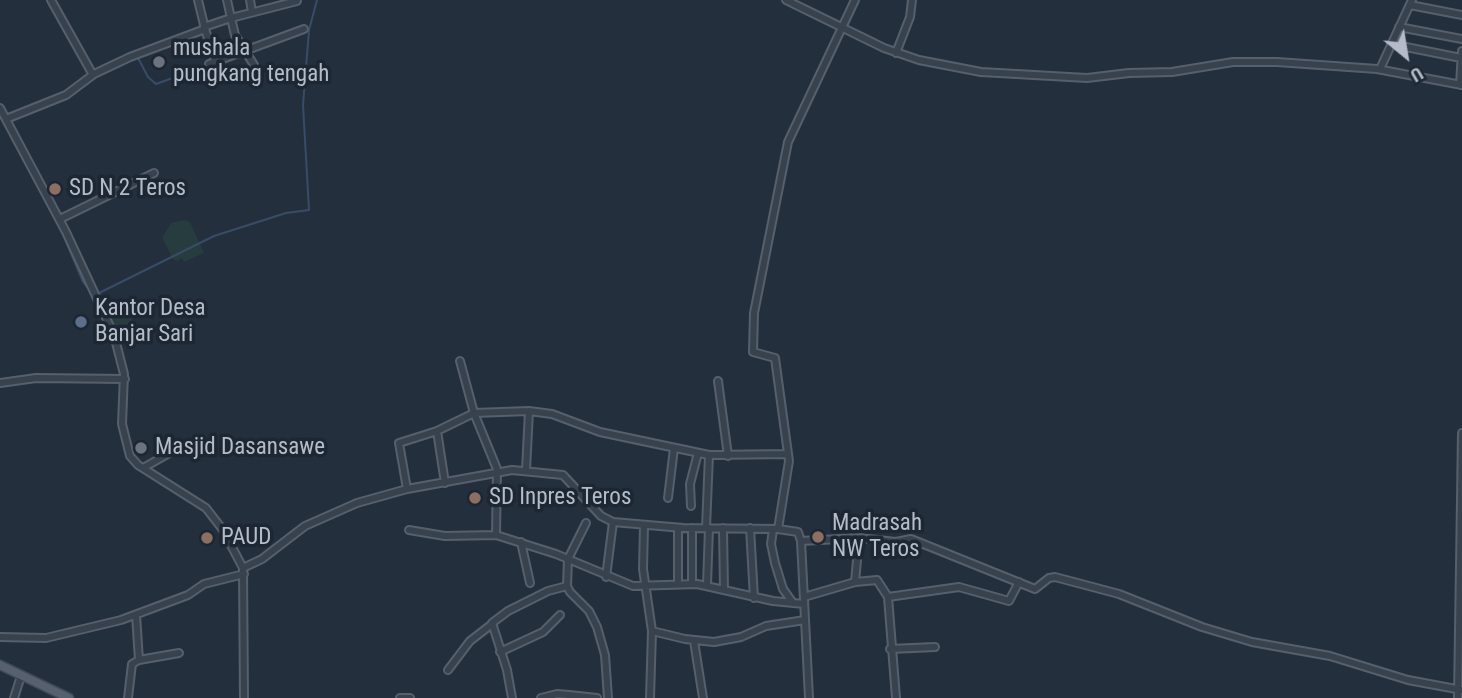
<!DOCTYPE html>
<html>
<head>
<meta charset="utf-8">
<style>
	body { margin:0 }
	#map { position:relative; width:1462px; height:698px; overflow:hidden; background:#242f3e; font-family:"Roboto Condensed",sans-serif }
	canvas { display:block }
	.north { position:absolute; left:1371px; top:21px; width:70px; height:70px; -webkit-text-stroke:5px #1d2633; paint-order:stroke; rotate:150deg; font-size:19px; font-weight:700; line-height:28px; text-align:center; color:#b4bcc9 }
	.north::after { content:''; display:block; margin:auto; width:24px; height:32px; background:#b4bcc9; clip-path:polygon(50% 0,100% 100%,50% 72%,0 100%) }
</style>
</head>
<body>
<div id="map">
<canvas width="1462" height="698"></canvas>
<div class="north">U</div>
</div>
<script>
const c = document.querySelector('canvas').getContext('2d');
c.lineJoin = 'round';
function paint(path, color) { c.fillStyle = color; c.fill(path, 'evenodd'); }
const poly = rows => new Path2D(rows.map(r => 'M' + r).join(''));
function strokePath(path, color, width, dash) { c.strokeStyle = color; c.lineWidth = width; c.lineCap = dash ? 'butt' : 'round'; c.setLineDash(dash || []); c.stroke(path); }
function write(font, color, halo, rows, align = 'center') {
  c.font = font + ' "Roboto Condensed",sans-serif'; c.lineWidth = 7; c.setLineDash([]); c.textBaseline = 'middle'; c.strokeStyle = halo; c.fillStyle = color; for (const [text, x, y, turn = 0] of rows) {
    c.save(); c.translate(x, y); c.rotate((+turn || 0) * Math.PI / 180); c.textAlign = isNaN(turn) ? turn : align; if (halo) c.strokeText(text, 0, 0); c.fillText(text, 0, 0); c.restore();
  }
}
paint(poly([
	[184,220,190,222,204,253,184,262,182,258,177,261,173,259,162,238,171,223],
	[128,309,133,324,118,334,111,317]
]), '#263c3f');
strokePath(poly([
	[137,56,148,77,156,84,206,66],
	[62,232,83,282,93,295],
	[97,294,214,236,286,213,309,210,303,105,309,30,317,0]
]), '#394c67', 2);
const minor = poly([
	[51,0,93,75],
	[250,0,252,12],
	[786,0,884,48,919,60,981,72,1087,78,1129,73,1172,72,1233,62,1277,62,1377,69,1462,85],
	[1410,5,1462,15],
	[204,27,231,18,227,0],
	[1399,27,1462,39],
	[205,29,215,61],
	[1391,44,1461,58],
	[896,53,910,17,912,0],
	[209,64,304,29],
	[254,65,235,35,231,18,297,1],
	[1380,69,1412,0],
	[1460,85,1462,51],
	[0,108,66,232,114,335,124,374,122,424,130,456,138,465,206,508,223,530,243,568,244,698],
	[6,119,66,95,94,74,130,57,205,29,198,0],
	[60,219,154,173],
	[460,361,474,413,497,469,496,535,556,554,633,586,697,584,773,601,804,604],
	[718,381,728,456],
	[0,383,36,378,125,379],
	[437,431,474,413,529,411,552,414,600,432,709,455,788,454],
	[143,468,182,446],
	[526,470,529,411],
	[407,489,399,443,437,431,445,483],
	[668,498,674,448],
	[691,506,690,484,698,453],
	[586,523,568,559,567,586,570,592,589,611,597,627,605,655,608,698],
	[644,526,643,569,652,631,650,698],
	[692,528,692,584],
	[706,528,709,455],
	[723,528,724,590],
	[750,528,754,598],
	[773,529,771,544,775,563,783,589,793,603],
	[409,530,445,536,496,535],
	[859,538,855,582,877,580,888,597,896,698],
	[801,541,859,538,896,542,911,539,1035,589,1049,578,1055,577,1119,594,1202,627,1252,642,1330,656,1408,680,1462,690],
	[521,542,530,583],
	[243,568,262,559,305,526,357,503,407,489,512,470,563,475,601,516,613,522,683,528,778,529],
	[606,577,613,522],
	[678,583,678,528],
	[707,585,709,528],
	[804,597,855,582],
	[888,597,959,587,1009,601,1019,582],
	[136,615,139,660],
	[652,631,685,639,714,642,741,637,766,626,805,620],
	[0,637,46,638,121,620,188,595,204,584,244,574],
	[694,641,703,698],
	[890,649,935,647],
	[500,652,543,632,560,615],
	[448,670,470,641,492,624],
	[569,695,597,698],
	[14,698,21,676],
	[128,698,132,664,139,660,179,653],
	[400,698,410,698],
	[512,698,507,670,492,623,508,611,548,591,567,586],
	[541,698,557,694,569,695,570,698],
	[809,698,801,541,798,532,778,529,789,461,775,358,753,352,754,313,788,142,855,0],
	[1458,698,1462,433]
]);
const major = poly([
	[0,665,69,698]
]);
strokePath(minor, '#565f6c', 10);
strokePath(major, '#414a57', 11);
strokePath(minor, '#38414e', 6);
strokePath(major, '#56606e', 8);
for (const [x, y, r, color] of [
	[159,62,7,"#6b7280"],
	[55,189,7,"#8d6e63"],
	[81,322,7,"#5c6f8a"],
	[141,448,7,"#6b7280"],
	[475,498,7,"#8d6e63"],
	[818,537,7,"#8d6e63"],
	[207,538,7,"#8d6e63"]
]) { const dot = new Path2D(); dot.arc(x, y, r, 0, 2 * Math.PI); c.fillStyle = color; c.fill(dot); strokePath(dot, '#1d2633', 2.5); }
write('23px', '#b4bcc9', '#1d2633', [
	["mushala",173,49],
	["pungkang tengah",173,75],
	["SD N 2 Teros",69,189],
	["Kantor Desa",95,309],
	["Banjar Sari",95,335],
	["Masjid Dasansawe",155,448],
	["SD Inpres Teros",489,498],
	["Madrasah",832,524],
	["NW Teros",832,550],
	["PAUD",221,538]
], 'left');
</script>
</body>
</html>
